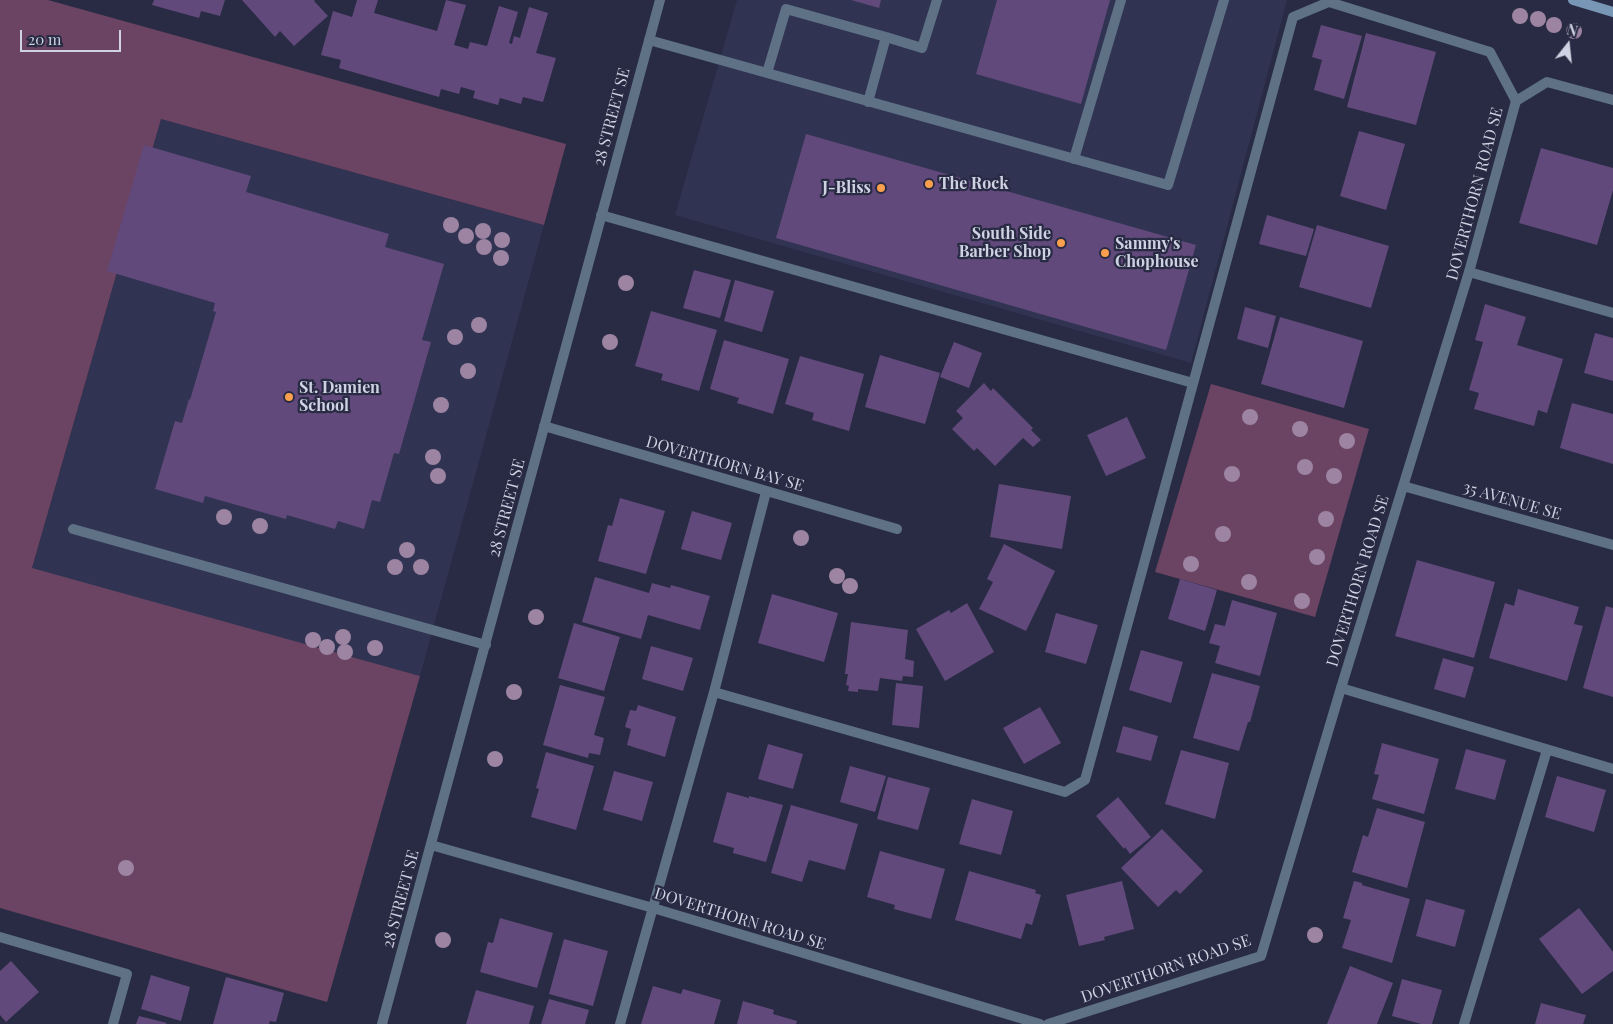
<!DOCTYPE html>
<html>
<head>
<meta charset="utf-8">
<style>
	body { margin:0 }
	#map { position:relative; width:1613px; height:1024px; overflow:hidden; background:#282b43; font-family:"Playfair Display",serif }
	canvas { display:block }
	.north { position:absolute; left:1543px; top:20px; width:50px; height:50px; -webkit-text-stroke:4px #282b43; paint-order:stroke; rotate:16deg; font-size:14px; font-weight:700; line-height:20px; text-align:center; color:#cfd2e2 }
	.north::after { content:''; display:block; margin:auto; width:18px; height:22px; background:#cfd2e2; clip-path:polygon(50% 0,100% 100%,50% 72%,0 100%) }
	.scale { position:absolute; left:20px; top:30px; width:101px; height:22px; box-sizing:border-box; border:2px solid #cfd2e2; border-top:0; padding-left:6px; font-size:15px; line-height:18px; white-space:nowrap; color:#cfd2e2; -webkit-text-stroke:4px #282b43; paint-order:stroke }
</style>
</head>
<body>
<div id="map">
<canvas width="1613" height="1024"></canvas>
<div class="north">N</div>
<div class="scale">20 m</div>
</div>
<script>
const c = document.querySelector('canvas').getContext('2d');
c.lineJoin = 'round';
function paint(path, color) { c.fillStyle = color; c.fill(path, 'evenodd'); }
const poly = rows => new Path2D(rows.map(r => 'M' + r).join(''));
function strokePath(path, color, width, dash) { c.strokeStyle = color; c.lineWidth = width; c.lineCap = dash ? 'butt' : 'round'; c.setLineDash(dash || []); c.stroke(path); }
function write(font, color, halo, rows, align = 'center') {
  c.font = font + ' "Playfair Display",serif'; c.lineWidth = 4.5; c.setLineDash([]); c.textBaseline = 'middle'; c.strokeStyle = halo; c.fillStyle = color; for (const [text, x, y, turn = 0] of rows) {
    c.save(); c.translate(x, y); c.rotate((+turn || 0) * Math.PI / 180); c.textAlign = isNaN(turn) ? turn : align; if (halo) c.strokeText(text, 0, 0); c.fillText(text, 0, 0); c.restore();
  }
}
paint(poly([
	[737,0,1287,0,1191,363,675,215],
	[161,119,544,225,420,676,32,569]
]), '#303352');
paint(poly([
	[0,0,48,0,566,144,544,225,161,119,32,568,420,676,327,1002,0,908],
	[1211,384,1369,429,1315,617,1155,572]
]), '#6b4463');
paint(poly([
	[154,0,225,0,220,16,201,11,199,18,152,5],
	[242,0,315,0,314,1,328,16,294,46,280,31,275,37],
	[357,0,378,0,374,13,437,31,446,0,466,5,454,45,468,49,470,42,487,46,499,6,518,12,509,43,512,44,514,36,520,38,529,7,548,13,536,53,556,58,543,102,523,97,521,104,500,98,498,105,473,98,475,91,461,87,459,94,441,89,439,97,339,68,341,60,321,55,333,11,352,17],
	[851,0,881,0,879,8],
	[997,0,1110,0,1081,104,976,74],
	[1321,25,1362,36,1344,99,1314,90,1322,60,1312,57],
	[1366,33,1436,52,1416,125,1347,107],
	[1359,131,1405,144,1386,210,1340,196],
	[806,134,1196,245,1166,350,776,238],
	[144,145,251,176,246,192,389,234,385,247,444,264,422,340,431,342,399,454,394,453,380,502,372,500,364,529,338,521,335,529,287,515,286,519,205,496,203,503,155,489,175,421,182,423,189,399,190,400,216,312,213,311,215,303,107,271],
	[1541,148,1613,168,1613,190,1597,245,1519,223],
	[1267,215,1314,229,1306,256,1259,244],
	[1317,225,1389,246,1371,308,1299,287],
	[694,270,731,280,720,318,683,308],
	[735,280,774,291,762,332,724,321],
	[1485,304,1526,317,1517,345,1563,359,1547,413,1538,410,1534,426,1474,409,1479,393,1469,390,1483,342,1475,340],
	[1245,307,1276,316,1268,348,1237,339],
	[651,311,717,330,699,391,661,380,663,374,635,366],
	[1280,317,1363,341,1344,408,1261,384],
	[1595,333,1613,338,1613,381,1584,373],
	[724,340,789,359,773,414,737,403,739,398,710,389],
	[954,342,982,353,969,388,940,377],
	[880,355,940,373,925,424,865,407],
	[800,356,864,374,849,431,812,420,814,413,785,404],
	[984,383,991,391,993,388,1033,428,1031,430,1041,440,1033,447,1023,438,995,466,977,448,974,451,952,429,963,418,956,411],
	[1572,403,1613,414,1613,464,1560,448],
	[1127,417,1146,458,1106,476,1087,435],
	[999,484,1071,496,1062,549,990,537],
	[620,498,665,511,646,574,598,561,608,525,612,526],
	[692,511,732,523,721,560,681,549],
	[1004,544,1055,571,1026,631,979,609,993,582,987,579],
	[1417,560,1495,582,1474,658,1395,636],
	[595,577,649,593,652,583,670,588,671,585,710,596,700,630,648,615,641,639,582,622],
	[1180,579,1217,590,1205,631,1168,619],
	[1518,589,1579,607,1574,624,1583,626,1567,681,1489,658,1505,603,1514,606],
	[772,594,838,613,824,662,758,643],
	[1232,600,1277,613,1260,676,1215,663,1220,646,1209,643,1215,624,1225,626],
	[967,603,994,652,945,681,916,629,949,610,951,613],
	[1606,606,1613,608,1613,697,1583,688],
	[1056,613,1098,625,1086,664,1045,652],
	[851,622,908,630,905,659,914,661,913,677,903,676,902,681,880,678,878,691,858,689,858,692,848,691,849,686,846,685,848,674,845,674],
	[574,623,620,637,604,691,558,678],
	[651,646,693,658,683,691,642,679],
	[1141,650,1183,662,1171,703,1129,690],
	[1443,658,1474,667,1465,698,1434,689],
	[1212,673,1260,686,1250,722,1248,722,1239,751,1193,738],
	[896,683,923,686,919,728,892,725],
	[560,685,605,697,594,735,604,738,600,755,589,753,588,758,543,745],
	[638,705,676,717,665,757,627,745,631,729,625,727,630,710,636,711],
	[1040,707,1061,743,1024,764,1003,728],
	[1123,726,1158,736,1151,761,1116,752],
	[1382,743,1439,759,1424,814,1372,799,1379,775,1374,774],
	[768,744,803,754,793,789,758,779],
	[1466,749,1506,760,1495,800,1455,789],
	[1181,750,1229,763,1215,819,1165,804],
	[546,752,594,766,576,830,531,817,539,789,536,788],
	[850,766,886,776,875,812,840,802],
	[614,771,653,782,642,821,603,810],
	[1557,776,1606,790,1594,832,1545,817],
	[888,777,930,788,918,830,877,819],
	[727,792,749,798,749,796,783,805,766,862,733,853,734,848,713,842],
	[1118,797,1151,837,1130,854,1125,847,1124,849,1096,816],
	[972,799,1013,811,1001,855,959,844],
	[791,805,858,824,845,870,809,860,802,882,771,873],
	[1377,808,1425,822,1407,888,1352,872,1363,835,1368,837],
	[1162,829,1203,871,1180,894,1176,890,1158,907,1121,868],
	[880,851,945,869,931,919,894,909,895,905,867,897],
	[969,871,1036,890,1035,893,1041,895,1032,925,1026,923,1021,939,955,920],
	[1122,881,1134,929,1104,937,1105,940,1079,946,1066,895],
	[1354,881,1362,883,1362,885,1410,899,1392,963,1342,948,1351,920,1343,918],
	[1426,899,1465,910,1455,947,1416,936],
	[1579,908,1613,952,1613,971,1582,994,1539,939],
	[500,918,553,933,537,988,480,972,488,942,493,943],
	[564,939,608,951,593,1006,549,994],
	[11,961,39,992,6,1022,0,1015,0,971],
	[1350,966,1393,983,1377,1024,1327,1024],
	[151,975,190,987,181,1021,141,1009],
	[226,977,284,993,276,1022,270,1021,269,1024,213,1024],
	[1402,979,1442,990,1432,1024,1421,1024,1392,1016],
	[653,986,681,994,683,989,721,1000,714,1024,641,1024],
	[476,990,534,1006,529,1024,466,1024],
	[549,999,589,1010,585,1024,541,1024],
	[743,1001,774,1010,773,1014,797,1021,796,1024,737,1024],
	[1541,1003,1586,1015,1583,1024,1535,1024],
	[139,1016,167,1023,166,1024,136,1024]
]), '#62497b');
strokePath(poly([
	[649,40,1168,185,1224,0],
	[767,73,786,9,886,37],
	[868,102,886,37,922,48,937,0],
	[1074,159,1121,0],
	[601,215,1193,383],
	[1469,272,1613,313],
	[73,529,486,645],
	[1341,688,1613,769],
	[714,692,1065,792,1085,780,1293,17,1329,2,1490,52,1516,101],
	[0,937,127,974,113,1024],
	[620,1024,714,692,766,492],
	[1464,1024,1547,750]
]), '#5e7185', 10);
strokePath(poly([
	[544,426,897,529],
	[1403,486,1613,545],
	[431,845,653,908,1040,1024],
	[382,1024,660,0],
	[1048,1024,1261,956,1341,688,1469,272,1516,101,1547,82,1613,100]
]), '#5e7185', 10);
strokePath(poly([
	[1573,0,1613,12]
]), '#7897b6', 10);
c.fillStyle = '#9c84a2';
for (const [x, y] of [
	[1520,16],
	[1538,19],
	[1554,25],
	[1574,31],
	[451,225],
	[483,231],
	[466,236],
	[502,240],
	[484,247],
	[501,258],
	[626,283],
	[479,325],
	[455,337],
	[610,342],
	[468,371],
	[441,405],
	[1250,417],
	[1300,429],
	[1347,441],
	[433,457],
	[1305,467],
	[1232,474],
	[438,476],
	[1334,476],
	[224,517],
	[1326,519],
	[260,526],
	[1223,534],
	[801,538],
	[407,550],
	[1317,557],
	[1191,564],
	[395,567],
	[421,567],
	[837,576],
	[1249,582],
	[850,586],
	[1302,601],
	[536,617],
	[343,637],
	[313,640],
	[327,647],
	[375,648],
	[345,652],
	[514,692],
	[495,759],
	[126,868],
	[1315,935],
	[443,940]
]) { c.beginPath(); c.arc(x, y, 8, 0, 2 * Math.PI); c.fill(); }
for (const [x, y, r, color] of [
	[929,184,5,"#fa9f4e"],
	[881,188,5,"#fa9f4e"],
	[1061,243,5,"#fa9f4e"],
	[1105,253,5,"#fa9f4e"],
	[289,397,5,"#fa9f4e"]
]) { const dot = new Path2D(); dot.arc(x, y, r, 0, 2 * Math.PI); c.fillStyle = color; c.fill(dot); strokePath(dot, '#282b43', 2); }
write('16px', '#cfd2e2', '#282b43', [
	["28 STREET SE",612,117,-75],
	["DOVERTHORN ROAD SE",1475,194,-75],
	["DOVERTHORN BAY SE",725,464,16],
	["35 AVENUE SE",1512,501,16],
	["28 STREET SE",507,508,-75],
	["DOVERTHORN ROAD SE",1358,581,-73],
	["28 STREET SE",401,899,-75],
	["DOVERTHORN ROAD SE",740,919,17],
	["DOVERTHORN ROAD SE",1166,969,-19]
]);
write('bold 16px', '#cfd2e2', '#282b43', [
	["The Rock",939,184],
	["J-Bliss",871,188,"right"],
	["South Side",1051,234,"right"],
	["Barber Shop",1051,252,"right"],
	["Sammy's",1115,244],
	["Chophouse",1115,262],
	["St. Damien",299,388],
	["School",299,406]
], 'left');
</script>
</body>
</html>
